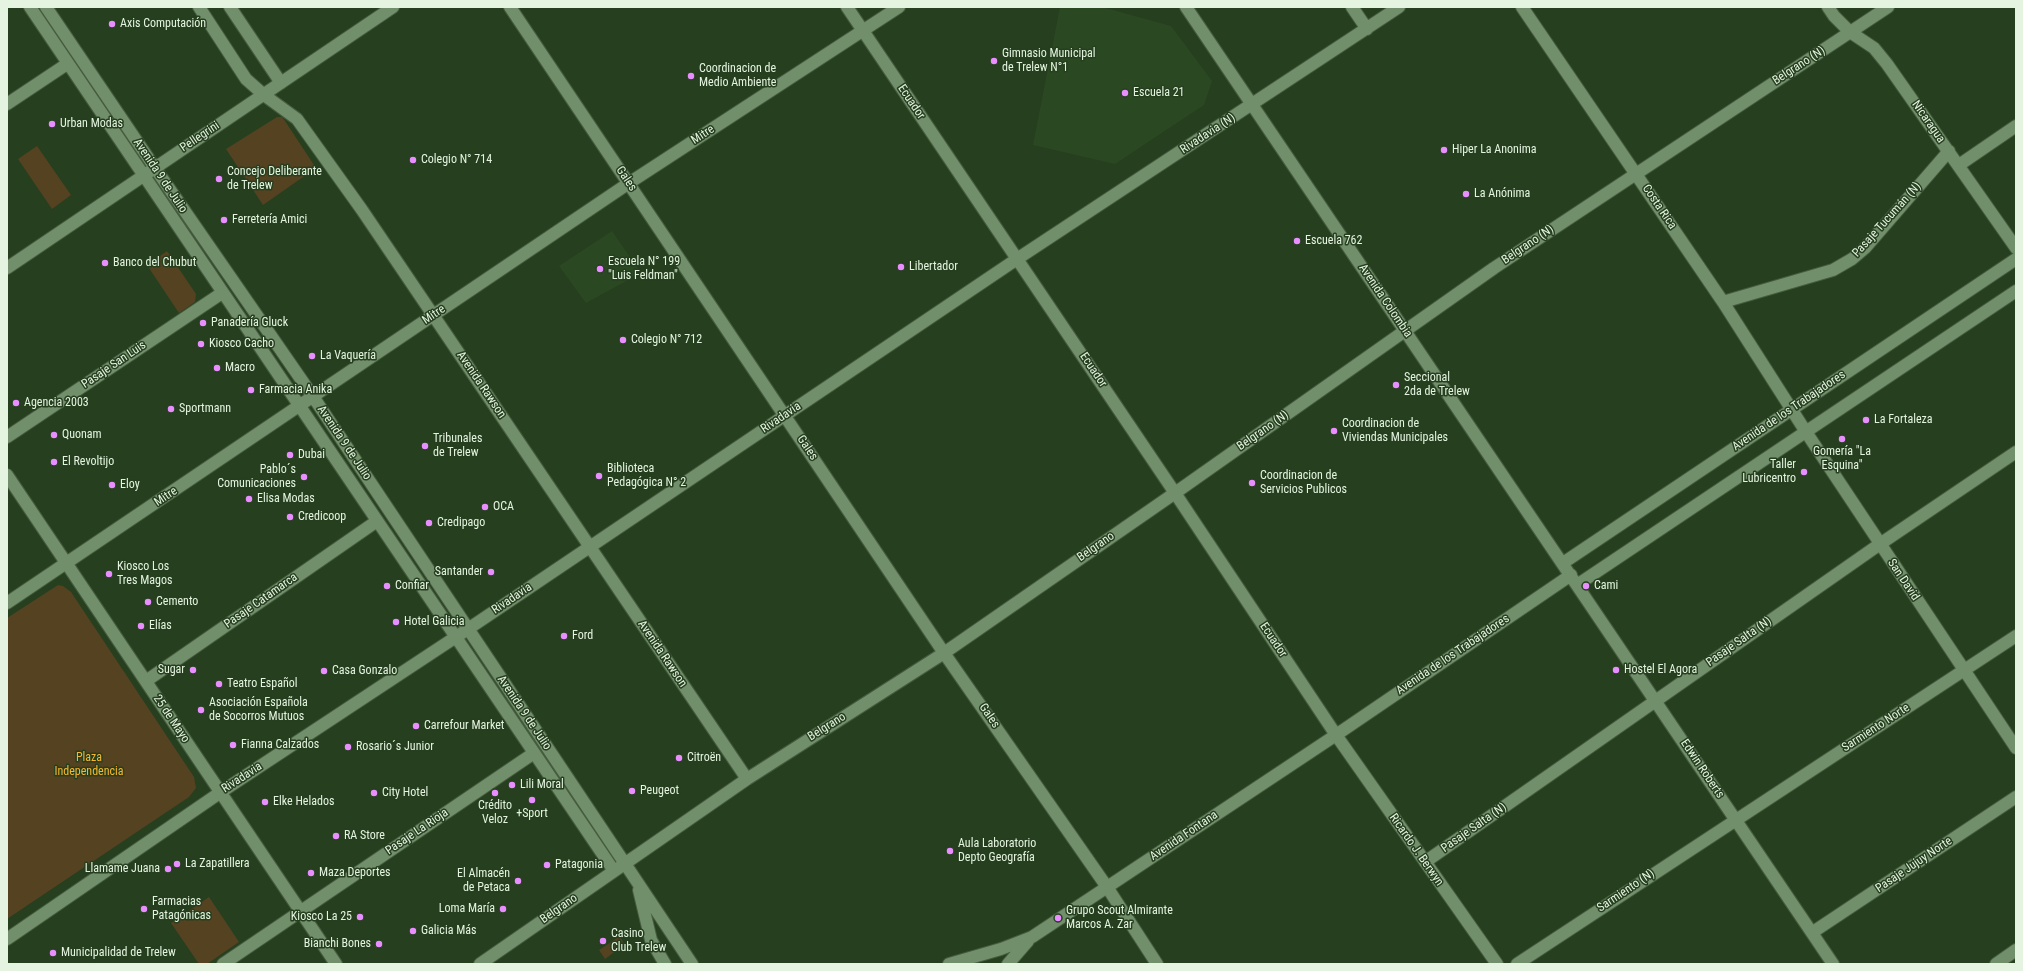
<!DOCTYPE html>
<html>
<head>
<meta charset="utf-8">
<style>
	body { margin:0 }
	#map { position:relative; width:2023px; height:971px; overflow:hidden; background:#263f1f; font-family:"Roboto Condensed",sans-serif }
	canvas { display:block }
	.frame { position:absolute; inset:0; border:8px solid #e4f4e0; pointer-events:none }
</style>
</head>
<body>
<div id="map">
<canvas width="2023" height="971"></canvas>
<div class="frame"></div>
</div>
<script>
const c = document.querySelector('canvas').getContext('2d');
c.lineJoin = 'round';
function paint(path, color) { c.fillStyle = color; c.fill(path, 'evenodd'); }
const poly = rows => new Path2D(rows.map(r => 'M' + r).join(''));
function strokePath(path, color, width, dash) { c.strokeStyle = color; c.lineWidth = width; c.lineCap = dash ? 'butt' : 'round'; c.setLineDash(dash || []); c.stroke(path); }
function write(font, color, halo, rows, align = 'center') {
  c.font = font + ' "Roboto Condensed",sans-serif'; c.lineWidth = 3; c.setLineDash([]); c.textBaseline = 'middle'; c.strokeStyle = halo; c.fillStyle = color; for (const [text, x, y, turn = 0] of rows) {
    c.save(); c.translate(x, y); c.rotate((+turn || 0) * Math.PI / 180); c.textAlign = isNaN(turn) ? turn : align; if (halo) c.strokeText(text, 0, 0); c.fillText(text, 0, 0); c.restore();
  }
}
paint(poly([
	[1060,7,1102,7,1171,26,1212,81,1204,105,1115,164,1033,145],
	[612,231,641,273,586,303,559,266]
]), '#2a4922');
paint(poly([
	[277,117,282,117,285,121,316,168,263,205,226,149],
	[37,146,71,195,52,209,18,159],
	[167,251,196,294,195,302,179,313,147,265],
	[58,585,63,586,71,592,194,777,196,788,189,797,7,919,7,618],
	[209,897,239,942,207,964,199,964,171,923],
	[620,936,623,942,621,947,605,959,599,950]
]), '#554221');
const minor = poly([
	[30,7,614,871],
	[46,7,155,168,314,398,692,964],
	[199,7,246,79,264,95,297,119,362,210,747,779],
	[230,7,281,83],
	[510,7,944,653,1107,887,1157,964],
	[847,7,1175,493,1336,735,1497,964],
	[1186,7,1833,964],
	[1352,7,1367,29],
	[1522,7,1723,302,1806,432,2016,748],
	[1828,7,1834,16,1850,32,1874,48,1887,64,2016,248],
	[7,104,67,64],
	[1959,165,2016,126],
	[7,268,393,7],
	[1723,302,1833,270,1852,259,1865,248,1949,151],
	[7,437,222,293],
	[7,475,336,964],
	[1563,563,2016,259],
	[1577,585,2016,291],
	[7,603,629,183,899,7],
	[146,681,377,521],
	[1425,862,1880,544,2016,452],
	[639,890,651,940,665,964],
	[1813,932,2016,797],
	[7,939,221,792,468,629,1017,259,1399,7],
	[223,964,534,753],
	[480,964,747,779,944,653,1175,493,1494,268,1888,7],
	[949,964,1001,949,1032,937,1336,735,1571,575],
	[1008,964,1028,941],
	[1517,964,2016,636],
	[1996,964,2016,950]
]);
strokePath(minor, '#455c3f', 14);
strokePath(minor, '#718f6a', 12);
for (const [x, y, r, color] of [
	[112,24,4,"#e88eff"],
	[994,61,4,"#e88eff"],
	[691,76,4,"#e88eff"],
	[1125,93,4,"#e88eff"],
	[52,124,4,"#e88eff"],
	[1444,150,4,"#e88eff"],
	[413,160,4,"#e88eff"],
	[219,179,4,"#e88eff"],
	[1466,194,4,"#e88eff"],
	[224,220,4,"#e88eff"],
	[1297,241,4,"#e88eff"],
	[105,263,4,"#e88eff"],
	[901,267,4,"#e88eff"],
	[600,269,4,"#e88eff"],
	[203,323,4,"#e88eff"],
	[623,340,4,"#e88eff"],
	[201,344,4,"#e88eff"],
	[312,356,4,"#e88eff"],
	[217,368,4,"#e88eff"],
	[1396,385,4,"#e88eff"],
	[251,390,4,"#e88eff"],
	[16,403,4,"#e88eff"],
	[171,409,4,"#e88eff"],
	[1866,420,4,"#e88eff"],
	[1334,431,4,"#e88eff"],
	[54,435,4,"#e88eff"],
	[1842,439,4,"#e88eff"],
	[425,446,4,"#e88eff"],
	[290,455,4,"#e88eff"],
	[54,462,4,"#e88eff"],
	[1804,472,4,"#e88eff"],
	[599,476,4,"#e88eff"],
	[304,477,4,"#e88eff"],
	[1252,483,4,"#e88eff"],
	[112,485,4,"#e88eff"],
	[249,499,4,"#e88eff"],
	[485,507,4,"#e88eff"],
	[290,517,4,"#e88eff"],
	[429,523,4,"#e88eff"],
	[491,572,4,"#e88eff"],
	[109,574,4,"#e88eff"],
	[387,586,4,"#e88eff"],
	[1586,586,4,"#e88eff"],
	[148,602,4,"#e88eff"],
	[396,622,4,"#e88eff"],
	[141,626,4,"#e88eff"],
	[564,636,4,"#e88eff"],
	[193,670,4,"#e88eff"],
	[1616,670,4,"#e88eff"],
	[324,671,4,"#e88eff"],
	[219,684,4,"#e88eff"],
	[201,710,4,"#e88eff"],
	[416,726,4,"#e88eff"],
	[233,745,4,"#e88eff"],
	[348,747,4,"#e88eff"],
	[679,758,4,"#e88eff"],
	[512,785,4,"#e88eff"],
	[632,791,4,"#e88eff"],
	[374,793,4,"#e88eff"],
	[495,793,4,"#e88eff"],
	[532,800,4,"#e88eff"],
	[265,802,4,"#e88eff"],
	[336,836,4,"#e88eff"],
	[950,851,4,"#e88eff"],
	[177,864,4,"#e88eff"],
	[547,865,4,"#e88eff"],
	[168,869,4,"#e88eff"],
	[311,873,4,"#e88eff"],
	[518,881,4,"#e88eff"],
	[144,909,4,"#e88eff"],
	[503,909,4,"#e88eff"],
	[360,917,4,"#e88eff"],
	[1058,918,4,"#e88eff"],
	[413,931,4,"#e88eff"],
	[603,941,4,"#e88eff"],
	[379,944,4,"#e88eff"],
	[53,953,4,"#e88eff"]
]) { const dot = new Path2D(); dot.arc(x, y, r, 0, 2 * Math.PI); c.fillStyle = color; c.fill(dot); strokePath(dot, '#263f1f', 1.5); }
write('12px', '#e4f4e0', '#263f1f', [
	["Axis Computación",120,24],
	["Gimnasio Municipal",1002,54],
	["de Trelew N°1",1002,68],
	["Coordinacion de",699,69],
	["Medio Ambiente",699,83],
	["Escuela 21",1133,93],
	["Urban Modas",60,124],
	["Hiper La Anonima",1452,150],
	["Colegio N° 714",421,160],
	["Concejo Deliberante",227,172],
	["de Trelew",227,186],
	["La Anónima",1474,194],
	["Ferretería Amici",232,220],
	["Escuela 762",1305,241],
	["Escuela N° 199",608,262],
	["\"Luis Feldman\"",608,276],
	["Banco del Chubut",113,263],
	["Libertador",909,267],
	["Panadería Gluck",211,323],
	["Colegio N° 712",631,340],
	["Kiosco Cacho",209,344],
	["La Vaquería",320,356],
	["Macro",225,368],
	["Seccional",1404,378],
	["2da de Trelew",1404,392],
	["Farmacia Anika",259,390],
	["Agencia 2003",24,403],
	["Sportmann",179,409],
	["La Fortaleza",1874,420],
	["Coordinacion de",1342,424],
	["Viviendas Municipales",1342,438],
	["Quonam",62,435],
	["Tribunales",433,439],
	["de Trelew",433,453],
	["Gomería \"La",1842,452,"center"],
	["Esquina\"",1842,466,"center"],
	["Dubai",298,455],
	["El Revoltijo",62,462],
	["Taller",1796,465,"right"],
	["Lubricentro",1796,479,"right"],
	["Biblioteca",607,469],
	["Pedagógica N° 2",607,483],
	["Pablo´s",296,470,"right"],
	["Comunicaciones",296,484,"right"],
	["Coordinacion de",1260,476],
	["Servicios Publicos",1260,490],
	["Eloy",120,485],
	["Elisa Modas",257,499],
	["OCA",493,507],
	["Credicoop",298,517],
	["Credipago",437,523],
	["Kiosco Los",117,567],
	["Tres Magos",117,581],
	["Santander",483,572,"right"],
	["Confiar",395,586],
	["Cami",1594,586],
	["Cemento",156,602],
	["Hotel Galicia",404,622],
	["Elías",149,626],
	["Ford",572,636],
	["Sugar",185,670,"right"],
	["Hostel El Agora",1624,670],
	["Casa Gonzalo",332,671],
	["Teatro Español",227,684],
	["Asociación Española",209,703],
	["de Socorros Mutuos",209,717],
	["Carrefour Market",424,726],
	["Fianna Calzados",241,745],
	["Rosario´s Junior",356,747],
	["Citroën",687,758],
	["Lili Moral",520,785],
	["Peugeot",640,791],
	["City Hotel",382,793],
	["Elke Helados",273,802],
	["Crédito",495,806,"center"],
	["Veloz",495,820,"center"],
	["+Sport",532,814,"center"],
	["RA Store",344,836],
	["Aula Laboratorio",958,844],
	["Depto Geografía",958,858],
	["La Zapatillera",185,864],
	["Patagonia",555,865],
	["Llamame Juana",160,869,"right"],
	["Maza Deportes",319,873],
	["El Almacén",510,874,"right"],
	["de Petaca",510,888,"right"],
	["Farmacias",152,902],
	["Patagónicas",152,916],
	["Loma María",495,909,"right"],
	["Grupo Scout Almirante",1066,911],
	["Marcos A. Zar",1066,925],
	["Kiosco La 25",352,917,"right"],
	["Galicia Más",421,931],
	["Casino",611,934],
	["Club Trelew",611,948],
	["Bianchi Bones",371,944,"right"],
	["Municipalidad de Trelew",61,953]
], 'left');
write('12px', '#e4f4e0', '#263f1f', [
	["Belgrano (N)",1799,66,-33],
	["Ecuador",911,102,56],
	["Nicaragua",1928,122,55],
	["Rivadavia (N)",1208,134,-33],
	["Mitre",703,135,-33],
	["Pellegrini",200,137,-34],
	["Avenida 9 de Julio",160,176,56],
	["Gales",626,179,56],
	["Costa Rica",1659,207,56],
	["Pasaje Tucumán (N)",1887,220,-48],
	["Belgrano (N)",1528,245,-34],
	["Avenida Colombia",1385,301,56],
	["Mitre",434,315,-34],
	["Pasaje San Luis",114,365,-34],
	["Ecuador",1093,370,56],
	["Avenida Rawson",481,385,56],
	["Avenida de los Trabajadores",1789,411,-34],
	["Rivadavia",781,418,-34],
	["Belgrano (N)",1263,431,-35],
	["Avenida 9 de Julio",344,443,56],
	["Gales",807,448,56],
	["Mitre",166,497,-34],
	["Belgrano",1096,547,-35],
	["San David",1903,580,56],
	["Rivadavia",512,599,-34],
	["Pasaje Catamarca",261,601,-35],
	["Ecuador",1273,640,56],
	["Pasaje Salta (N)",1739,642,-35],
	["Avenida Rawson",662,654,56],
	["Avenida de los Trabajadores",1453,655,-34],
	["Avenida 9 de Julio",524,713,56],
	["Gales",989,716,55],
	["25 de Mayo",171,719,56],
	["Belgrano",827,727,-32],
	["Sarmiento Norte",1876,728,-33],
	["Edwin Roberts",1702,769,56],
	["Rivadavia",242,778,-33],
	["Pasaje Salta (N)",1474,828,-35],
	["Pasaje La Rioja",417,832,-34],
	["Avenida Fontana",1184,836,-34],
	["Ricardo J. Berwyn",1416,850,55],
	["Pasaje Jujuy Norte",1914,865,-34],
	["Sarmiento (N)",1626,891,-34],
	["Belgrano",559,909,-35]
]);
write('12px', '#f9b62f', '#263f1f', [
	["Plaza",89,758],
	["Independencia",89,772]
]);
</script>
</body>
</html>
